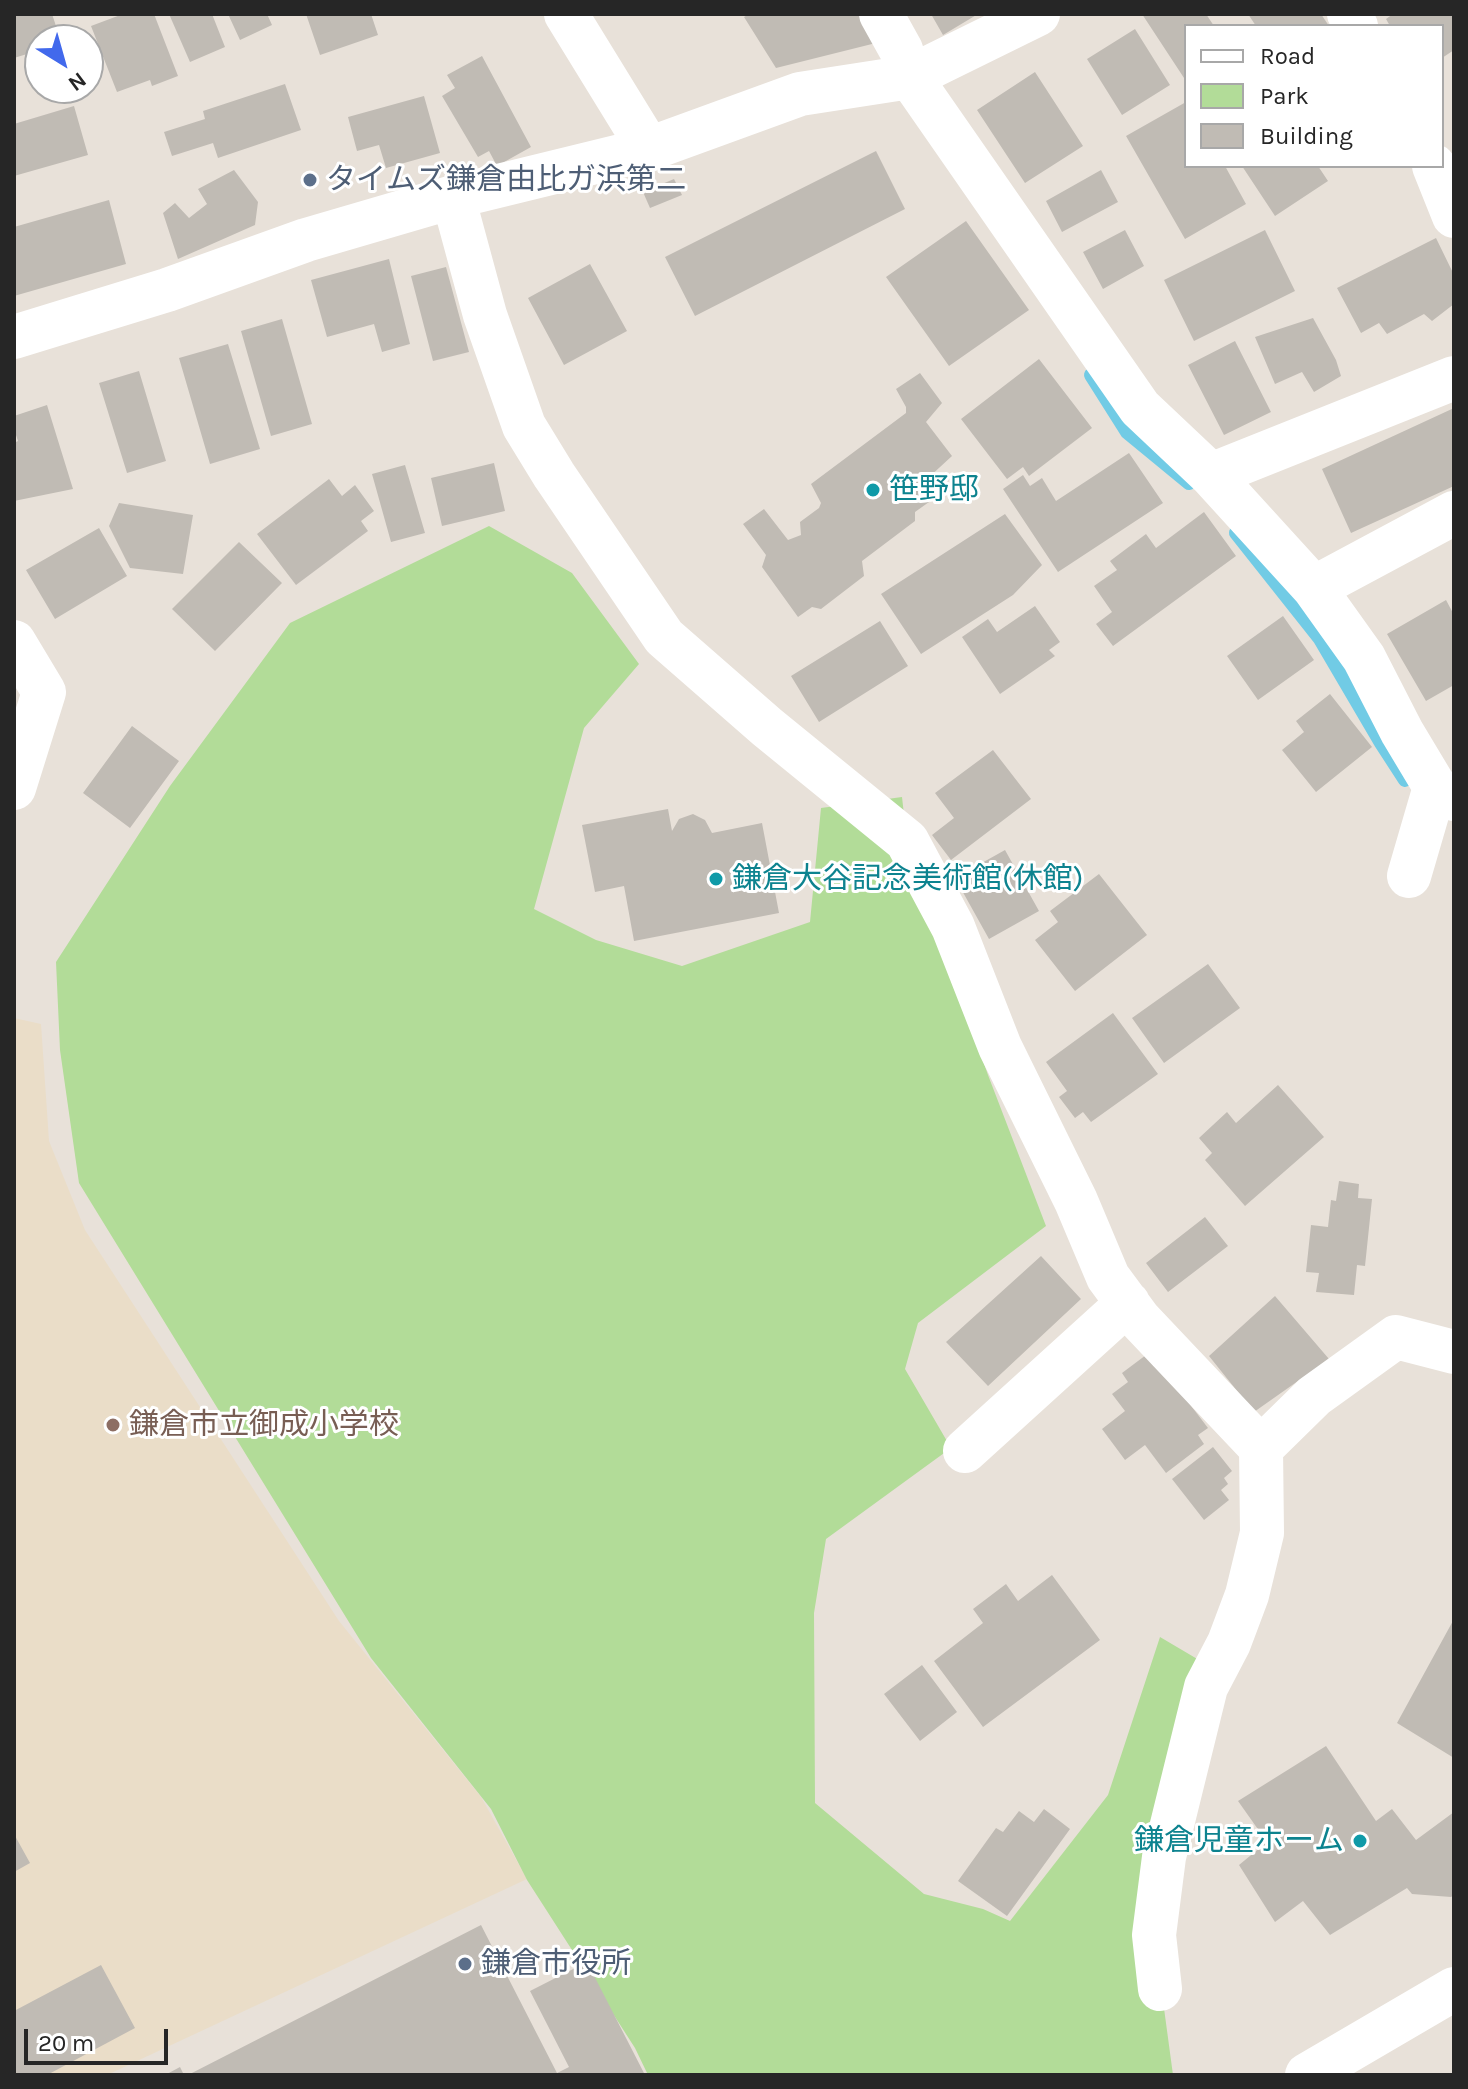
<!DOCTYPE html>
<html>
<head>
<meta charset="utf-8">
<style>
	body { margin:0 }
	#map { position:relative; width:1468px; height:2089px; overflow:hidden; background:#e8e1d9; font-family:Karla,sans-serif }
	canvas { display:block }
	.frame { position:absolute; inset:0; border:16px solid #262626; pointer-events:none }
	.legend { position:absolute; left:1184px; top:24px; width:260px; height:144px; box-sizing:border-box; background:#fff; border:2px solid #a8a8a8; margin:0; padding:10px 14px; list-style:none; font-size:24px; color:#262626 }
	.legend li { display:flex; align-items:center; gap:16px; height:40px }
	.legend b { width:40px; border:2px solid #a8a8a8 }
	.north { position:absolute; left:24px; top:24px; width:80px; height:80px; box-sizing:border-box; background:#fff; border:2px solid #a8a8a8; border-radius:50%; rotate:143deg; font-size:22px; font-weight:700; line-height:32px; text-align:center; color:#262626 }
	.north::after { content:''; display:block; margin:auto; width:28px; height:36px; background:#4269ec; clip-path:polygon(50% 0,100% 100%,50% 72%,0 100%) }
	.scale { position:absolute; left:24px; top:2029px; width:144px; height:36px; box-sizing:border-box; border:4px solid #262626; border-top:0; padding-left:10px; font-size:24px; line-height:28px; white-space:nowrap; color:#262626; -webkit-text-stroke:6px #fff; paint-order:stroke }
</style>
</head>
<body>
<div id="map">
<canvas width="1468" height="2089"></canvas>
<div class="frame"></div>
<ul class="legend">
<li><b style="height:10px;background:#fff"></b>Road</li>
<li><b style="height:22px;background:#b2dc98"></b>Park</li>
<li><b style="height:22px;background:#c0bbb4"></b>Building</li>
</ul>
<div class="north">N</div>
<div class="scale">20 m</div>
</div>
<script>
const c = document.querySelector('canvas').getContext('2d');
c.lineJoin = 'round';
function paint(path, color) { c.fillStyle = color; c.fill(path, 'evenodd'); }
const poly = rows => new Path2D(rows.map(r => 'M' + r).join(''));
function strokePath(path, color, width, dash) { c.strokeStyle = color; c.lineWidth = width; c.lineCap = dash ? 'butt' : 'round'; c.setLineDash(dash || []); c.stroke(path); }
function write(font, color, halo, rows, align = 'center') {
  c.font = font + ' Karla,"Noto Sans JP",sans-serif'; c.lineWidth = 6; c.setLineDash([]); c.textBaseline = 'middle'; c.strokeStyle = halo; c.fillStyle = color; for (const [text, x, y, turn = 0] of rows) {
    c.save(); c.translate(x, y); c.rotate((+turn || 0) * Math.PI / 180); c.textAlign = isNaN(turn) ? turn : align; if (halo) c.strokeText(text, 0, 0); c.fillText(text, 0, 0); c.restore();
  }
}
paint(poly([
	[14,1018,41,1024,49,1141,85,1230,339,1621,481,1797,527,1879,107,2075,14,2075]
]), '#eaddc8');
paint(poly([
	[489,526,572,573,639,664,584,728,534,909,596,940,682,966,810,922,821,808,902,797,907,841,988,1075,1046,1226,918,1323,905,1369,951,1448,826,1539,814,1613,815,1803,924,1894,983,1909,1010,1921,1108,1795,1160,1637,1221,1673,1156,1949,1173,2075,648,2075,635,2048,527,1880,491,1809,371,1658,79,1183,60,1050,56,962,170,786,290,623]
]), '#b2dc98');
strokePath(poly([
	[1091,375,1127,432,1189,483],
	[1236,533,1320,639,1381,743,1405,780]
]), '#71cbe5', 14);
paint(poly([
	[14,14,52,14,57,29,43,33,45,40,40,40,40,50,14,58],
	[123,14,154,14,178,76,152,86,150,80,117,92,91,26],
	[169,14,212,14,225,47,190,62],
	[228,14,267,14,272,25,240,40],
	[306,14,371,14,378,35,320,55],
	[749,14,864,14,880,42,776,68,744,17],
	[931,14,978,14,943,35],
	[1142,14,1206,14,1214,26,1186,26,1186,81],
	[1248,14,1321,14,1329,26,1256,26],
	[1393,14,1454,14,1454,50,1442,58,1442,26,1390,26,1386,19],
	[1135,29,1170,85,1122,115,1087,59],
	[482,56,531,147,497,166,489,151,478,157,442,96,455,88,447,75],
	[1035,72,1083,146,1025,183,977,110],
	[285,84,301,130,218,158,213,143,172,156,164,132,205,119,203,111],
	[424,96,440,153,386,168,379,145,357,151,348,117],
	[1186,102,1186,166,1225,166,1246,204,1185,239,1126,136],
	[74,106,88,155,14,176,14,124],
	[876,151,905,209,695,316,665,257],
	[1242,166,1318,166,1328,181,1275,216],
	[234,170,258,202,255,225,178,259,163,213,175,203,189,218,207,204,198,189],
	[1101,170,1118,202,1062,232,1046,201],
	[674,179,682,195,650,208,643,192],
	[109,200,126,264,14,296,14,227],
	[966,221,1029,310,949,366,886,277],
	[1125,230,1144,266,1103,289,1083,252],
	[1265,230,1295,291,1194,341,1164,280],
	[1436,238,1454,275,1454,304,1432,321,1424,314,1387,334,1379,323,1361,333,1337,288],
	[389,259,410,344,382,352,374,324,327,337,311,280],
	[590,264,627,331,564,365,528,298],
	[446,267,469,352,433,361,411,276],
	[1313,318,1336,360,1341,376,1314,392,1302,372,1275,384,1255,337],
	[282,319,312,424,271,436,241,331],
	[1235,341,1271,412,1224,435,1188,365],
	[228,344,260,449,210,464,179,358],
	[1039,359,1092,428,1029,476,1023,467,1007,479,961,419],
	[139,371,166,461,127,473,99,383],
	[920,373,942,403,926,422,952,456,927,479,936,497,915,512,915,521,862,561,864,576,821,609,812,607,798,617,762,567,766,555,743,524,764,509,788,540,801,535,800,522,819,508,821,503,811,484,906,413,906,407,896,389],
	[47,405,73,489,14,501,14,443,18,441,14,429,14,416],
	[1454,408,1454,486,1351,533,1322,469],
	[1129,453,1163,503,1058,572,1003,489,1023,475,1030,486,1042,478,1056,501],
	[494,463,505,511,442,526,431,478],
	[405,465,425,533,391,542,372,474],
	[329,479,342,496,355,485,374,511,361,521,368,531,296,585,257,534],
	[119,503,193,515,183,574,130,568,109,526],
	[1204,512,1236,556,1113,646,1096,624,1112,612,1094,586,1117,570,1110,561,1146,534,1156,548],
	[1005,514,1042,565,1013,595,921,654,881,594],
	[99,528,127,576,55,619,26,570],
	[239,542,282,583,215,651,172,609],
	[1446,600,1454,615,1454,685,1426,701,1387,634],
	[1035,606,1060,642,1049,650,1055,656,1000,694,962,637,988,619,997,632],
	[1283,616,1314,660,1258,700,1227,656],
	[880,621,908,666,819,722,791,676],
	[1330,694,1372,747,1316,792,1282,750,1304,732,1296,721],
	[132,726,179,761,130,828,83,793],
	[993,750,1031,799,951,860,932,835,954,818,935,793],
	[668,809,672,831,679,819,693,814,705,820,712,833,762,823,779,913,634,941,624,886,595,892,582,825],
	[1005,850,1039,911,989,939,955,878],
	[1099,874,1147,935,1075,991,1035,940,1058,922,1050,911],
	[1208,964,1240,1008,1164,1063,1132,1018],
	[1113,1013,1158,1074,1091,1122,1083,1112,1075,1118,1059,1097,1067,1091,1046,1062],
	[1278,1085,1324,1137,1245,1206,1205,1160,1212,1153,1199,1138,1227,1112,1236,1123],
	[1339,1181,1359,1184,1358,1198,1372,1199,1365,1266,1357,1265,1354,1295,1316,1292,1319,1273,1306,1272,1311,1225,1328,1227,1331,1200,1336,1201],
	[1205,1217,1228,1246,1168,1292,1146,1263],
	[1041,1256,1081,1299,988,1386,946,1342],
	[1275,1296,1335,1366,1315,1369,1254,1412,1209,1356],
	[1150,1352,1208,1428,1198,1435,1204,1444,1166,1473,1145,1445,1125,1460,1102,1429,1125,1411,1112,1394,1128,1382,1122,1373],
	[1213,1447,1232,1471,1224,1478,1228,1484,1221,1490,1229,1500,1204,1520,1172,1479],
	[1052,1575,1100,1640,983,1727,934,1661,983,1623,973,1609,1006,1584,1018,1601],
	[1454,1619,1454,1758,1397,1723],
	[922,1665,957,1712,920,1741,884,1694],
	[1326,1746,1376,1821,1392,1809,1416,1840,1454,1812,1454,1895,1451,1897,1412,1894,1407,1888,1330,1935,1303,1901,1275,1922,1239,1865,1267,1842,1238,1801],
	[1044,1809,1070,1829,1007,1916,958,1881,996,1828,1003,1832,1019,1811,1034,1822],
	[14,1834,30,1863,14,1872],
	[481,1925,557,2073,569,2067,530,1991,587,1962,645,2075,188,2075],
	[101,1965,135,2028,47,2075,14,2075,14,2011],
	[180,2067,184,2075,165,2075]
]), '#c0bbb4');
strokePath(poly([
	[566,14,649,149],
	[881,14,901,50,910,77,1140,408,1211,475,1314,588,1364,658,1402,732,1435,787,1454,799],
	[1349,14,1356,26],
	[1434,166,1454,216],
	[453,197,485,315,524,426,554,475,664,637,767,727,907,841,953,927,1000,1047,1076,1201,1108,1277,1139,1319,1261,1448],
	[14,337,167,290,306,240,453,197,649,149,800,94,910,77,1038,14],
	[1211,475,1454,378],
	[1314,588,1454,513],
	[14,642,44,692,14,788],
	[1409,876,1435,787],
	[965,1451,1128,1303],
	[1160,1989,1154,1935,1164,1857,1206,1687,1229,1643,1247,1595,1262,1533,1261,1448,1314,1396,1396,1337,1454,1352],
	[1307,2075,1454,1989]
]), '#fff', 44);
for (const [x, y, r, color] of [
	[310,180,8,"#5c6f8a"],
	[873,490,8,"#0f9aa8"],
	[716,879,8,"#0f9aa8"],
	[113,1425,8,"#8d6e63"],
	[1360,1841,8,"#0f9aa8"],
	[465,1964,8,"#5c6f8a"]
]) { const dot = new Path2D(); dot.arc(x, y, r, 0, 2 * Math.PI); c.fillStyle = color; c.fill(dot); strokePath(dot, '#fff', 3); }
write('30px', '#4e5e75', '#fff', [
	["タイムズ鎌倉由比ガ浜第二",326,180],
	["鎌倉市役所",481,1964]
], 'left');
write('30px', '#0d838f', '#fff', [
	["笹野邸",889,490],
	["鎌倉大谷記念美術館(休館)",732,879],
	["鎌倉児童ホーム",1344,1841,"right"]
], 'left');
write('30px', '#785e54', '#fff', [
	["鎌倉市立御成小学校",129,1425]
], 'left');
</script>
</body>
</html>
